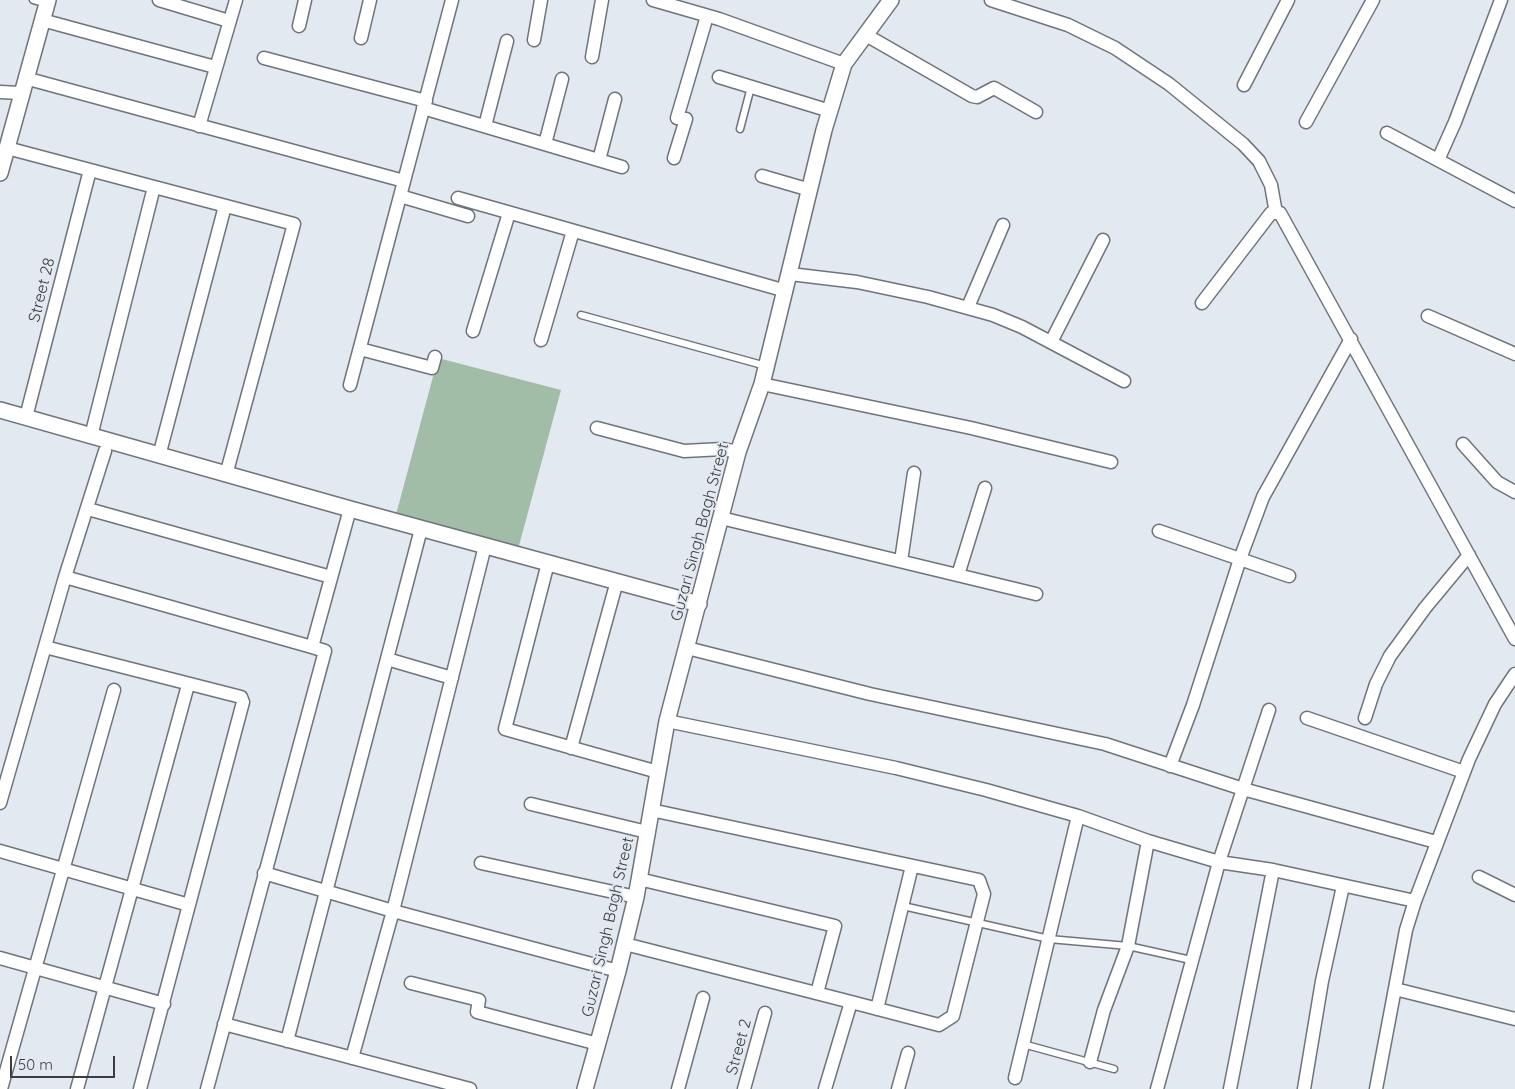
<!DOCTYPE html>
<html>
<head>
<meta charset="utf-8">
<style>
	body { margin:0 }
	#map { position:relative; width:1515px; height:1089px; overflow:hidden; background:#e3e9f0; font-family:Quicksand,sans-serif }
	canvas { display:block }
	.scale { position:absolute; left:10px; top:1056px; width:105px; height:22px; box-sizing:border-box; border:2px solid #3b3d40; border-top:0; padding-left:6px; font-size:15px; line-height:18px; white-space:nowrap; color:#3b3d40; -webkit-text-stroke:4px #e3e9f0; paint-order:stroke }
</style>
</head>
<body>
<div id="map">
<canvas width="1515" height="1089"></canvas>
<div class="scale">50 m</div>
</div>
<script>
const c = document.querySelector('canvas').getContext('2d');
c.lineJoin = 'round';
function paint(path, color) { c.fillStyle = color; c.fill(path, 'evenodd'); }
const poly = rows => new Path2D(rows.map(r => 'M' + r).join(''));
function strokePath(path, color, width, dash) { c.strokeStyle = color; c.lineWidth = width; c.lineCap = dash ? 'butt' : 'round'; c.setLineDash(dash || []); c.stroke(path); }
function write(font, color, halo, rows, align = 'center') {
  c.font = font + ' Quicksand,sans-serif'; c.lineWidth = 4; c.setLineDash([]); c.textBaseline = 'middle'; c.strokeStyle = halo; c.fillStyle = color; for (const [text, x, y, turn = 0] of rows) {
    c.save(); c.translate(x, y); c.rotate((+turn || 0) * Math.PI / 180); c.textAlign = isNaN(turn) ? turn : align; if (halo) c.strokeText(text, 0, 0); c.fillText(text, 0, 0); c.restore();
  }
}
paint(poly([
	[438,358,561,390,517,553,394,522]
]), '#a2bda7');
const service = poly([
	[33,0,46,4],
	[740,129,751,87],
	[581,315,766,366],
	[903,906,1049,939,1128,946,1191,960],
	[1023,1044,1114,1069]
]);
const minor = poly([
	[159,0,229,21],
	[653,0,719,19,844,64],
	[991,0,1068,25,1115,48,1169,84,1243,144,1259,161,1271,185,1276,213],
	[42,20,215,67],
	[299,26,305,0],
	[866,35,972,96,977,97,994,88,1036,112],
	[361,38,370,0],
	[534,40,541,0],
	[592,57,602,0],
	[264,58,426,101],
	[719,77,830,111],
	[25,78,404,181],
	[1244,85,1288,0],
	[0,92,21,93],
	[423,108,622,167],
	[1306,122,1373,0],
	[199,126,236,0],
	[485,126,507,41],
	[1387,133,1515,201],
	[545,144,562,79],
	[7,148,294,224,226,475],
	[674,158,686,119,677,118,707,16],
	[599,160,615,99],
	[1438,160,1455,122,1501,0],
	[762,176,810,190],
	[400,196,468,216],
	[458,198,786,291],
	[790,274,857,282,928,297,993,315,1022,327,1124,381],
	[1202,303,1271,213,1280,213,1515,639],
	[968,307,1003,225],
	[1428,316,1515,354],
	[473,331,509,213],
	[541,340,573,231],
	[1051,342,1103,240],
	[360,349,432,368,435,357],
	[762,384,971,428,1111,462],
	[350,385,452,0],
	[26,417,90,170],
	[597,428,684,451,723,449,738,452],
	[91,436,154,187],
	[1463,444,1497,482,1515,492],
	[159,456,225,206],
	[88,509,331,577],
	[721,518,1036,594],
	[1159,531,1289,576],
	[901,561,914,473],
	[548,563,505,729,658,772],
	[958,575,985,488],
	[65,577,312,647],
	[45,647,241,697,243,702,140,1089],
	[687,648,870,694,1105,744,1243,789,1436,842],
	[387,659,452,678],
	[1307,718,1464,772],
	[1365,718,1376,684,1390,656,1425,608,1469,555],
	[667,721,896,768,986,790,1078,816,1148,841,1219,862,1273,870,1415,901],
	[571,748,617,581],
	[1170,766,1193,705,1240,559,1263,497,1351,339],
	[0,803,65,577,105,451],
	[531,804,647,832],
	[651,810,979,880,984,894,953,1016,939,1025,851,1002,825,1089],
	[0,851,189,905],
	[481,863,636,897],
	[264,873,393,911,618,971],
	[1479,877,1515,895],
	[639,879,835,926,817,993],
	[625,944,851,1002],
	[0,958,164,1004],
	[411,983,479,1000,477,1012,598,1044],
	[1395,989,1515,1019],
	[877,1009,912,866],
	[224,1024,470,1089],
	[287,1041,421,529],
	[352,1058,393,911,485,546],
	[1090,1062,1104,1010,1128,946,1148,841],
	[1015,1078,1078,816],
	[1,1089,114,690],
	[77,1089,188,685],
	[207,1089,325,651,312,647,350,509],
	[678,1089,703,998],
	[744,1089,765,1013],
	[898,1089,908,1053],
	[1157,1089,1219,862,1269,710],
	[1230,1089,1273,870],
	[1304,1089,1322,981,1343,886],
	[1376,1089,1406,930,1415,901,1469,759,1495,704,1515,674]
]);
const tertiary = poly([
	[0,173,48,0],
	[0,410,350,509,699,604],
	[585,1089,618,971,636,897,667,721,738,452,762,384,824,130,844,64,891,0]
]);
strokePath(service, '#6f747b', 9);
strokePath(minor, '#6f747b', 15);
strokePath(tertiary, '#6f747b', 18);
strokePath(service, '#fff', 6);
strokePath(minor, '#fff', 12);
strokePath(tertiary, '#fff', 15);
write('16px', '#3b3d40', '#e3e9f0', [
	["Street 28",42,290,-76],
	["Guzari Singh Bagh Street",700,532,-75],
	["Guzari Singh Bagh Street",608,927,-77],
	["Street 2",739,1047,-75]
]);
</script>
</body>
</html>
